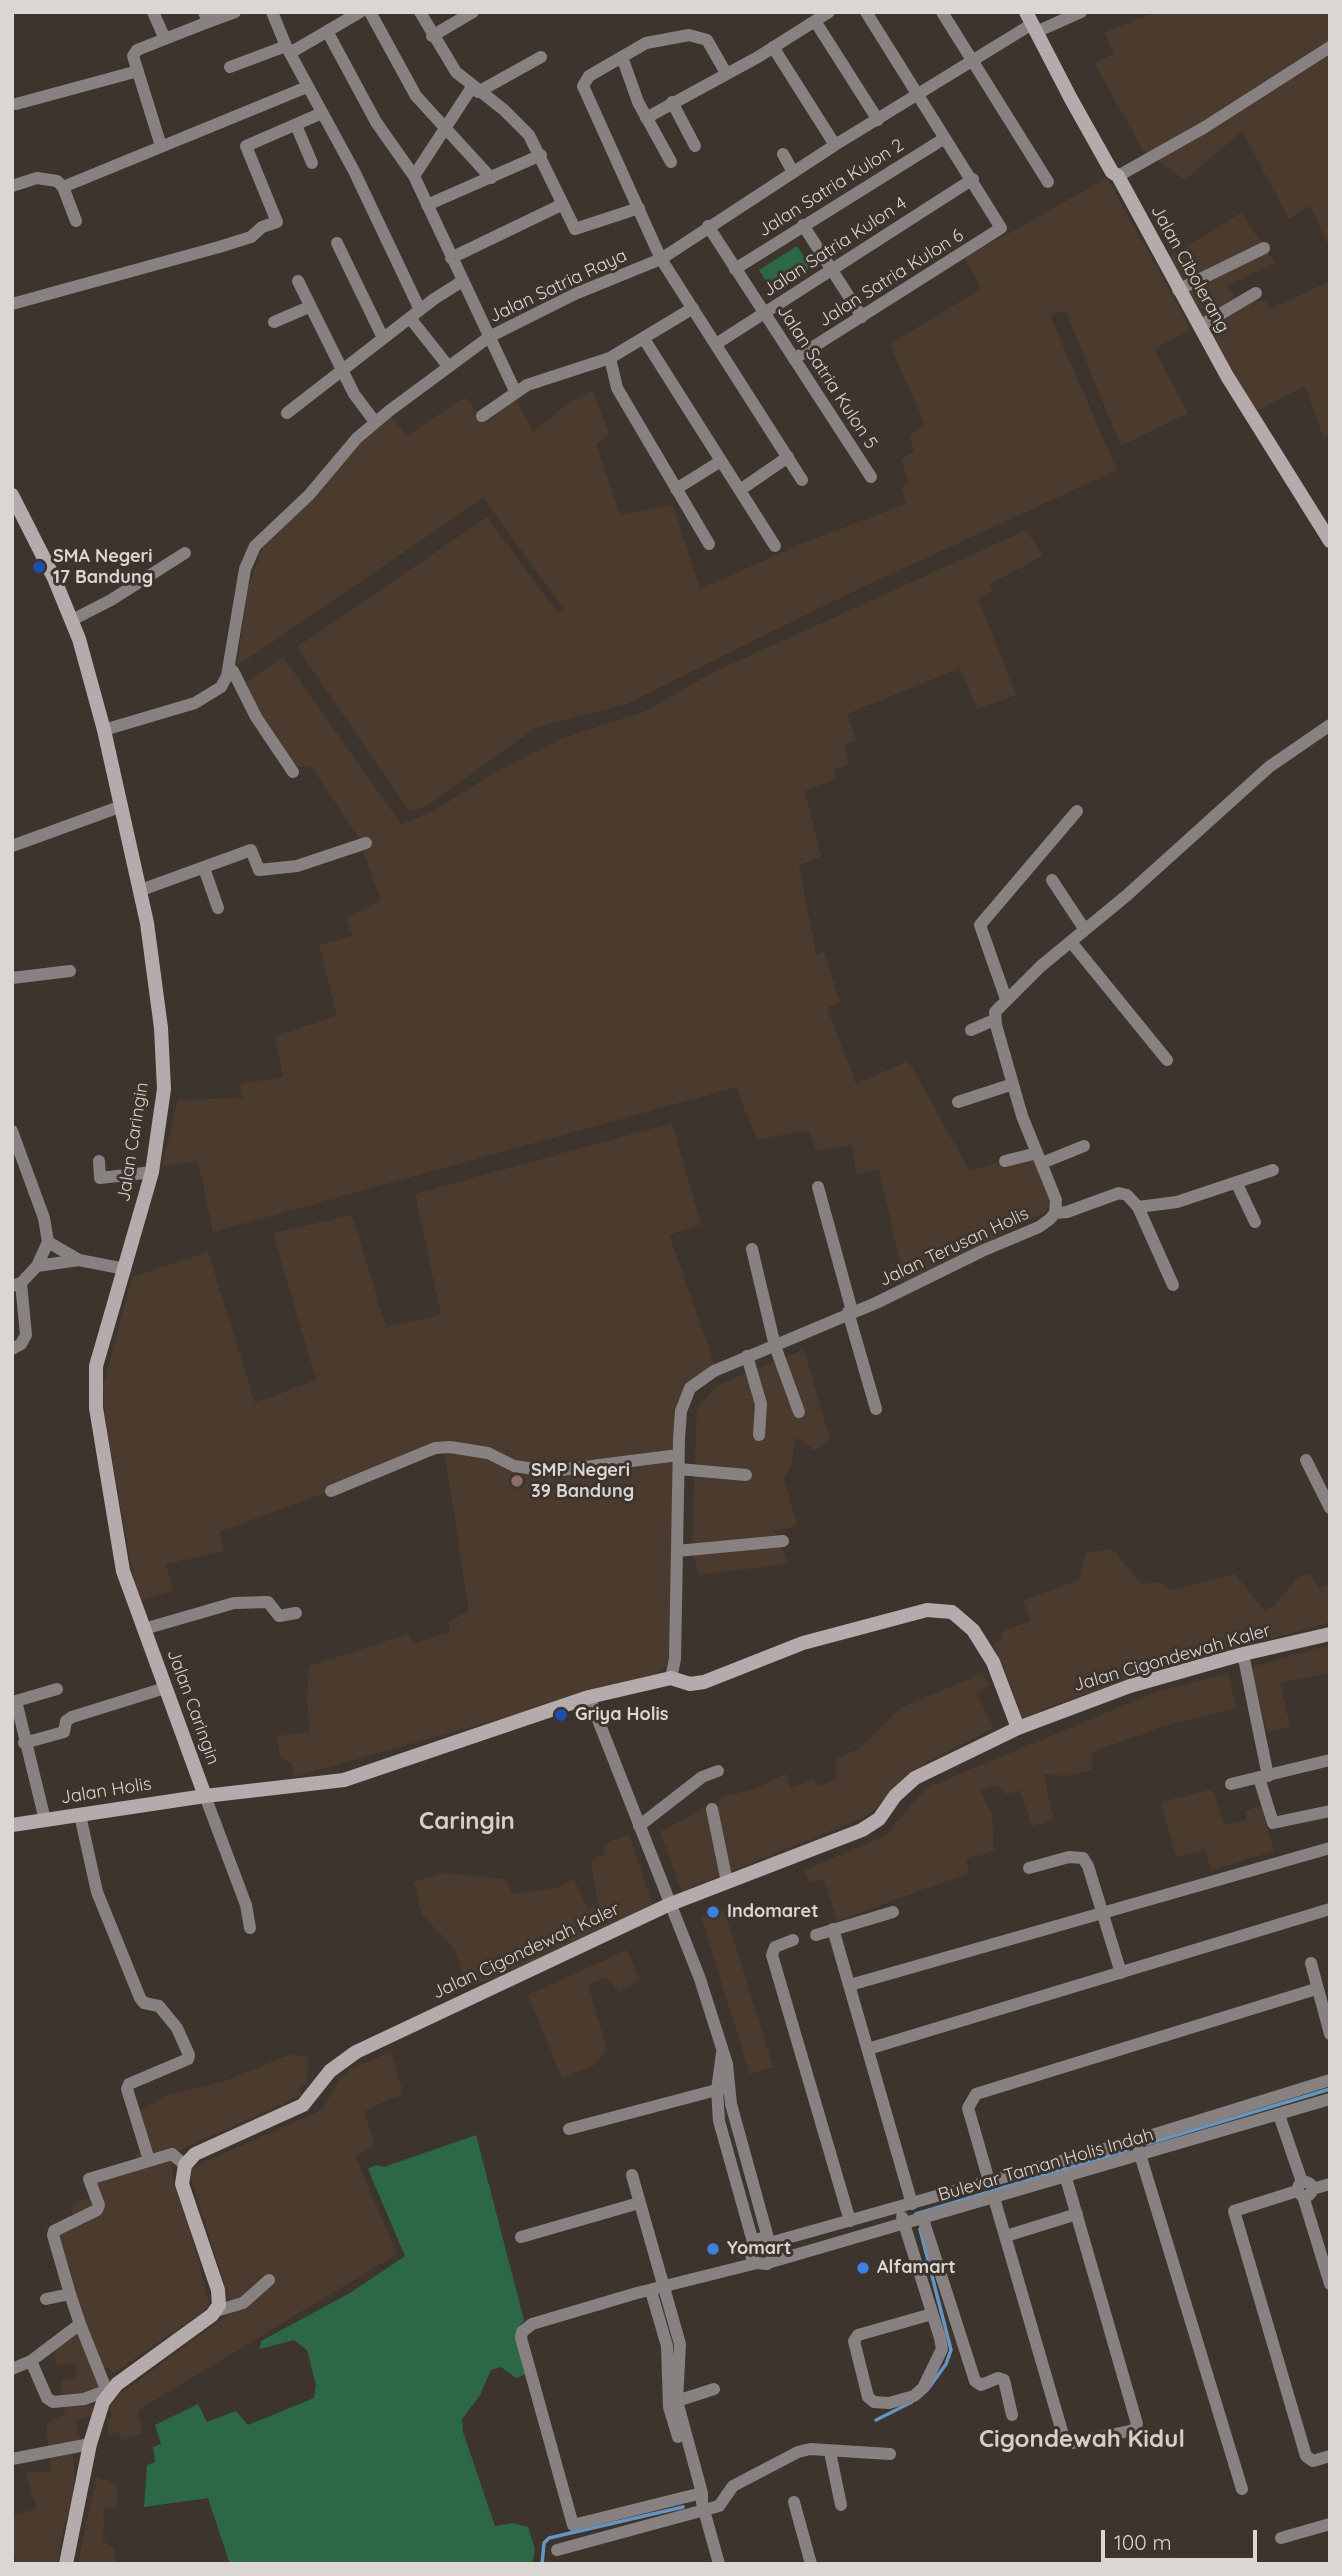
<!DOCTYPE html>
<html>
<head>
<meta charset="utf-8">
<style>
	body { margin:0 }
	#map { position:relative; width:1342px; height:2576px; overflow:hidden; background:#3d352d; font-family:Quicksand,sans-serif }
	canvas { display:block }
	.frame { position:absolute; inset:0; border:14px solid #dcd6d2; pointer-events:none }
	.scale { position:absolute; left:1101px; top:2530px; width:156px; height:32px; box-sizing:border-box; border:4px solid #dcd6d2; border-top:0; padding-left:9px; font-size:21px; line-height:24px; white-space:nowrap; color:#dcd6d2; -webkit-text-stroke:5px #3d352d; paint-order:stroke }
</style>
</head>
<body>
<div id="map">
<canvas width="1342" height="2576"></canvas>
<div class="frame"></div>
<div class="scale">100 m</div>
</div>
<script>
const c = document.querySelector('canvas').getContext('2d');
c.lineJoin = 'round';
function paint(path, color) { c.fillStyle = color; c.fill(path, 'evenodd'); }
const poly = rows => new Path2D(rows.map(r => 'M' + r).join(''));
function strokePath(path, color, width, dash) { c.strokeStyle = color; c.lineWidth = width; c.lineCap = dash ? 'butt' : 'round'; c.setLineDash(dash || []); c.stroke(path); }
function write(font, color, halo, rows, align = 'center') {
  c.font = font + ' Quicksand,sans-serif'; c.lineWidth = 6; c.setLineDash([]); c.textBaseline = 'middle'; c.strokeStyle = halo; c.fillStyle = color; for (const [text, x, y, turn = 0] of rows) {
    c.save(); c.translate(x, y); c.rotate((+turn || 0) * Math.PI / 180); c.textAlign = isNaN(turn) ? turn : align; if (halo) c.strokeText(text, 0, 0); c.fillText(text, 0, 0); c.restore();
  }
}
paint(poly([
	[1157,12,1330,12,1330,248,1310,206,1289,219,1242,131,1185,180,1143,150,1094,63,1114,54,1104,32],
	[1107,178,1191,329,1154,349,1188,413,1121,446,1065,310,1050,316,1117,470,850,593,629,703,535,728,425,807,409,811,297,647,487,517,557,612,565,610,483,498,237,666,248,588,264,543,364,436,390,415,407,436,465,397,481,418,514,395,533,432,568,403,593,391,609,434,596,444,620,515,673,505,700,589,803,543,906,504,902,488,909,482,901,460,914,452,909,435,925,425,890,344,981,289,965,258],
	[1241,213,1275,263,1228,285,1239,304,1266,300,1270,309,1330,281,1330,433,1324,438,1305,386,1255,412,1169,257],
	[1026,530,1043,556,990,584,992,592,978,598,1016,695,977,709,960,668,847,714,856,740,844,745,849,764,833,770,836,779,805,791,821,857,799,865,816,955,824,952,840,1003,827,1007,856,1084,908,1061,970,1171,1032,1152,1051,1203,1045,1212,905,1285,879,1169,856,1175,852,1145,816,1151,809,1130,757,1140,736,1087,213,1232,198,1161,162,1166,178,1100,242,1098,240,1084,283,1077,275,1036,337,1016,319,945,353,936,346,918,381,901,358,837,312,767,298,766,285,759,242,685,283,657,401,824,434,811,492,774,561,739,643,712,716,671],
	[672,1123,701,1224,669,1235,715,1365,686,1384,671,1654,668,1665,655,1675,293,1777,292,1763,281,1759,276,1736,310,1732,307,1699,309,1666,408,1634,413,1644,450,1632,449,1622,469,1611,444,1449,219,1532,224,1551,166,1564,173,1591,138,1601,107,1431,103,1387,132,1277,208,1252,255,1403,316,1380,273,1233,352,1215,386,1327,441,1315,415,1194],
	[804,1349,830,1440,815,1450,796,1437,792,1463,784,1478,797,1526,773,1531,788,1564,698,1575,692,1550,697,1408,718,1385],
	[1112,1549,1142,1584,1158,1582,1172,1590,1235,1574,1265,1611,1275,1605,1296,1579,1310,1573,1319,1588,1330,1584,1330,1622,1120,1682,1046,1708,1022,1722,993,1642,1002,1640,1002,1631,1031,1621,1023,1600,1079,1580,1086,1553],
	[1330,1645,1330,1673,1280,1683,1290,1727,1268,1732,1249,1668],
	[983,1673,989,1685,976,1692,994,1728,928,1761,865,1817,682,1891,660,1832,726,1796,755,1789,786,1774,791,1788,813,1779,818,1787,836,1779,836,1759,860,1748,901,1708],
	[1228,1673,1236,1708,1165,1726,1092,1752,1092,1770,1066,1776,1044,1774,1053,1819,1032,1827,1020,1790,1007,1794,998,1785,980,1790,992,1815,994,1851,966,1859,969,1873,837,1921,824,1879,810,1883,805,1870,885,1836,926,1788,1156,1692],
	[1213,1789,1224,1825,1247,1820,1245,1811,1261,1806,1274,1851,1211,1870,1205,1850,1176,1857,1161,1802],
	[629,1834,653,1906,502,1976,468,1986,454,1948,422,1915,414,1882,443,1873,506,1879,512,1894,557,1888,574,1880,588,1909,598,1905,591,1861,604,1854,605,1844],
	[724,1909,773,2067,750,2074,701,1916],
	[627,1950,640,1980,619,1992,607,1977,588,1984,607,2050,594,2065,562,2078,528,1995],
	[391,2052,403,2093,365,2111,374,2145,355,2156,397,2254,137,2411,143,2433,122,2440,117,2431,109,2435,107,2421,112,2416,109,2408,119,2395,233,2311,188,2169,322,2110,337,2083,350,2069],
	[289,2055,308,2056,307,2082,299,2089,302,2095,178,2151,172,2166,173,2183,188,2220,210,2307,114,2373,106,2367,100,2371,101,2388,89,2395,94,2414,76,2421,81,2443,73,2448,75,2498,64,2525,57,2564,17,2564,12,2549,12,2516,37,2509,25,2473,51,2471,46,2424,65,2415,61,2380,77,2378,76,2364,56,2365,53,2340,75,2320,71,2273,51,2227,72,2216,73,2203,94,2196,89,2182,131,2165,142,2147,135,2114,167,2095,222,2082],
	[96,2477,117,2484,117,2507,104,2509,103,2541,114,2548,116,2564,78,2564]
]), '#4a3b2e');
paint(poly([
	[797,246,811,267,772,291,759,270],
	[476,2135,524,2320,519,2327,517,2340,526,2374,516,2378,501,2367,491,2370,480,2395,462,2419,463,2432,495,2526,512,2523,528,2527,535,2549,532,2564,230,2564,208,2498,144,2507,147,2465,155,2462,153,2447,161,2444,155,2425,198,2404,207,2422,236,2411,248,2425,314,2398,316,2385,307,2350,294,2340,260,2349,261,2341,350,2293,405,2256,368,2169,376,2165,384,2167]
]), '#2c6846');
strokePath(poly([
	[1147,2144,1330,2089],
	[916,2214,1128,2150],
	[920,2229,951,2350,946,2364,928,2389],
	[876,2420,912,2402],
	[542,2564,544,2543,549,2538,683,2507]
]), '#6694c2', 3.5);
strokePath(poly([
	[153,12,165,39],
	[272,12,286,46,354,171,420,310],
	[370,12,416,96,491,178],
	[420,12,456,72,504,110,529,135,575,229,639,208],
	[942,12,1048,182],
	[815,21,878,120],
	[208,22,235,12],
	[327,31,376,122,414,176,515,391],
	[1036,32,1081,12],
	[432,36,473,12],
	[773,47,835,145],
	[290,53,360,12],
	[622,57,638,102,671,162],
	[230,67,286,46],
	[726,73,707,40,689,35,646,43,589,76,583,86,661,259,802,480],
	[478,92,541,57],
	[672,102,695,146],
	[16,104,138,71],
	[646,118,758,57,829,12],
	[296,125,312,163],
	[161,146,133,56,137,50,208,22,204,12],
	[783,154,793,172],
	[414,176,472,87],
	[1118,176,1205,127,1330,47],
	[12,186,37,178,57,181,63,187,76,221],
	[63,187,307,87],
	[427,205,541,155],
	[803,225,862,317],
	[708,226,871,477],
	[337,243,383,338],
	[451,258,563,204],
	[735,269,945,138],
	[298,281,354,394,375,422],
	[1178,290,1264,248],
	[12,304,219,247,251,237,262,227,277,222,246,146,322,113],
	[410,318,448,366],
	[274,322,309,307],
	[1200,326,1256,293],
	[644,339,775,546],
	[716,344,973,179],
	[610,358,617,388,709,544],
	[794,359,1001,228,866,12],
	[287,413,434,299,461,282],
	[482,416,527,385,610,358,693,308],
	[676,489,721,461],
	[740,490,788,457],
	[72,620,111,600,185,553],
	[233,671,256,717,293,772],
	[104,730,195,703,221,687,227,676,245,569,255,546,309,495,357,438,389,411,489,337,575,294,661,259,835,145,1032,24],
	[12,846,122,806],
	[204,868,218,908],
	[1052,880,1085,930],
	[141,890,251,850,259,870,297,866,366,843],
	[1071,942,1167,1060],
	[12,978,70,971],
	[1006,999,980,925,1077,811],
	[971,1030,994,1020],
	[958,1102,1013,1084],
	[12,1131,44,1218,48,1242,37,1266,21,1283,12,1286],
	[99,1161,100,1178,152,1172],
	[1005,1161,1037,1153],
	[1042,1163,1084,1146],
	[1236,1182,1255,1222],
	[818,1187,852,1311],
	[1138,1207,1177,1202,1273,1170],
	[1055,1213,1067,1212,1119,1193,1127,1195,1138,1207,1173,1285],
	[48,1242,79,1260,125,1269],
	[752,1249,775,1346,799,1412],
	[37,1266,79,1260],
	[848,1312,876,1409],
	[12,1349,21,1344,26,1335,21,1283],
	[747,1356,761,1404,759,1435],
	[1306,1460,1330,1508],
	[679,1469,746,1475],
	[331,1491,435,1448,450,1447,488,1453,514,1466,534,1469,561,1470,678,1455],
	[677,1551,783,1541],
	[144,1629,234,1603,268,1602,279,1616,296,1613],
	[1243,1654,1268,1776],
	[671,1678,675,1659,679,1439,681,1411,690,1388,714,1371,876,1303,982,1251,1039,1227,1050,1219,1055,1213,1056,1200,1022,1116,996,1025,995,1012,1041,966,1126,896,1269,767,1330,725],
	[589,1697,700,1979,727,2064,731,2104,768,2238],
	[24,1743,64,1732,66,1721,72,1717,165,1688],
	[1259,1778,1273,1823,1330,1811],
	[1231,1784,1330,1760],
	[205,1796,246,1905,250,1928],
	[712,1809,727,1882],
	[80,1815,97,1892,140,1998,144,2003,159,2006,177,2028,189,2055,188,2059,129,2084,127,2089,149,2160],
	[45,1820,16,1701,57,1689],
	[639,1826,702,1777,718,1771],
	[1029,1868,1069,1857,1083,1858,1088,1866,1121,1973],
	[833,1929,912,2204],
	[816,1935,893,1912],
	[793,1940,775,1947,772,1955,850,2221],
	[1311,1963,1330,2034],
	[850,1985,1330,1848],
	[868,2049,1330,1909],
	[722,2053,717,2090,719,2121,753,2242],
	[1279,2115,1302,2182],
	[569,2129,724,2088],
	[1139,2151,1242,2489],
	[632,2175,680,2344,677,2401,702,2493,702,2503],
	[989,2181,968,2108,976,2094,1316,1989],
	'1298 2189a7 7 0 1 1 14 0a7 7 0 1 1-14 0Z',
	[1312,2189,1330,2184],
	[1297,2191,1234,2211,1306,2456,1313,2461,1330,2456],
	[1303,2196,1330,2284],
	[994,2198,1063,2435,1073,2443,1134,2430,1137,2424,1066,2178],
	[902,2217,940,2338,942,2349,923,2388,914,2396,889,2403,874,2402,868,2397,854,2341,858,2335,932,2314],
	[923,2219,975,2381,981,2385,998,2378,1004,2380,1012,2415],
	[1006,2236,1077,2214],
	[521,2237,639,2203],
	[773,2242,1136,2140,1330,2080],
	[771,2262,1330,2099],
	[651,2291,667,2346,669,2407,678,2437],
	[70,2294,53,2235,54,2231,97,2210,99,2205,89,2179,172,2154,185,2165],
	[46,2299,70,2294,80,2324],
	[216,2311,243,2303,269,2280],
	[12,2369,31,2361],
	[106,2391,84,2399,53,2402,47,2398,31,2361,80,2324,108,2394],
	[677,2401,714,2389],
	[830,2452,841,2505],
	[12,2459,90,2444],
	[702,2493,573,2525,521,2338,522,2332,532,2324,637,2293,757,2263,767,2264,776,2256,776,2249,768,2238,758,2239,750,2247,752,2259,757,2263],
	[794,2502,811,2564],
	[702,2503,719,2564],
	[1281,2538,1330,2524],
	[557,2550,719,2506,733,2486,798,2452,810,2449,890,2454]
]), '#878182', 12);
strokePath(poly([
	[1026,12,1071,99,1112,172,1118,176,1227,376,1330,541],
	[12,495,54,578,79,639,104,730,147,923,161,1028,164,1089,152,1172,96,1366,96,1408,123,1571,205,1796],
	[12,1825,205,1796,344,1780,589,1697,671,1678,690,1684,704,1682,803,1643,927,1610,952,1612,973,1630,993,1662,1018,1728],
	[66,2564,90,2444,103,2402,117,2384,212,2315,219,2305,218,2290,182,2184,185,2165,195,2154,303,2105,330,2071,356,2052,668,1905,862,1830,879,1819,895,1796,915,1778,1018,1728,1130,1686,1243,1654,1330,1634]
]), '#b5aaac', 14);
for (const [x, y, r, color] of [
	[39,567,7,"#1a4fb4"],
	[517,1481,7,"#8d6e63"],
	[561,1715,7,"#1a4fb4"],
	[713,1912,7,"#3f7fe0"],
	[713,2249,7,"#3f7fe0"],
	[863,2268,7,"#3f7fe0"]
]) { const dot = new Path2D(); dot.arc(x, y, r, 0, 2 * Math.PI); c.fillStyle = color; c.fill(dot); strokePath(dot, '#3d352d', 2.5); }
write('18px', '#dcd6d2', '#3d352d', [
	["Jalan Satria Kulon 2",831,188,-32],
	["Jalan Satria Kulon 4",835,247,-33],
	["Jalan Cibolerang",1190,269,61],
	["Jalan Satria Kulon 6",891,278,-32],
	["Jalan Satria Raya",558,286,-25],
	["Jalan Satria Kulon 5",827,377,57],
	["Jalan Caringin",133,1142,-81],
	["Jalan Terusan Holis",954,1247,-25],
	["Jalan Cigondewah Kaler",1172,1658,-16],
	["Jalan Caringin",193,1707,70],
	["Jalan Holis",106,1791,-9],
	["Jalan Cigondewah Kaler",526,1951,-25],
	["Bulevar Taman Holis Indah",1046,2165,-16]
]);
write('bold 18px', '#dcd6d2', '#3d352d', [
	["SMA Negeri",53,557],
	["17 Bandung",53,578],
	["SMP Negeri",531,1471],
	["39 Bandung",531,1492],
	["Griya Holis",575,1715],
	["Indomaret",727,1912],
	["Yomart",727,2249],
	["Alfamart",877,2268]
], 'left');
write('bold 24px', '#d9cec5', '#3d352d', [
	["Caringin",467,1822],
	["Cigondewah Kidul",1082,2440]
]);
</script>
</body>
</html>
